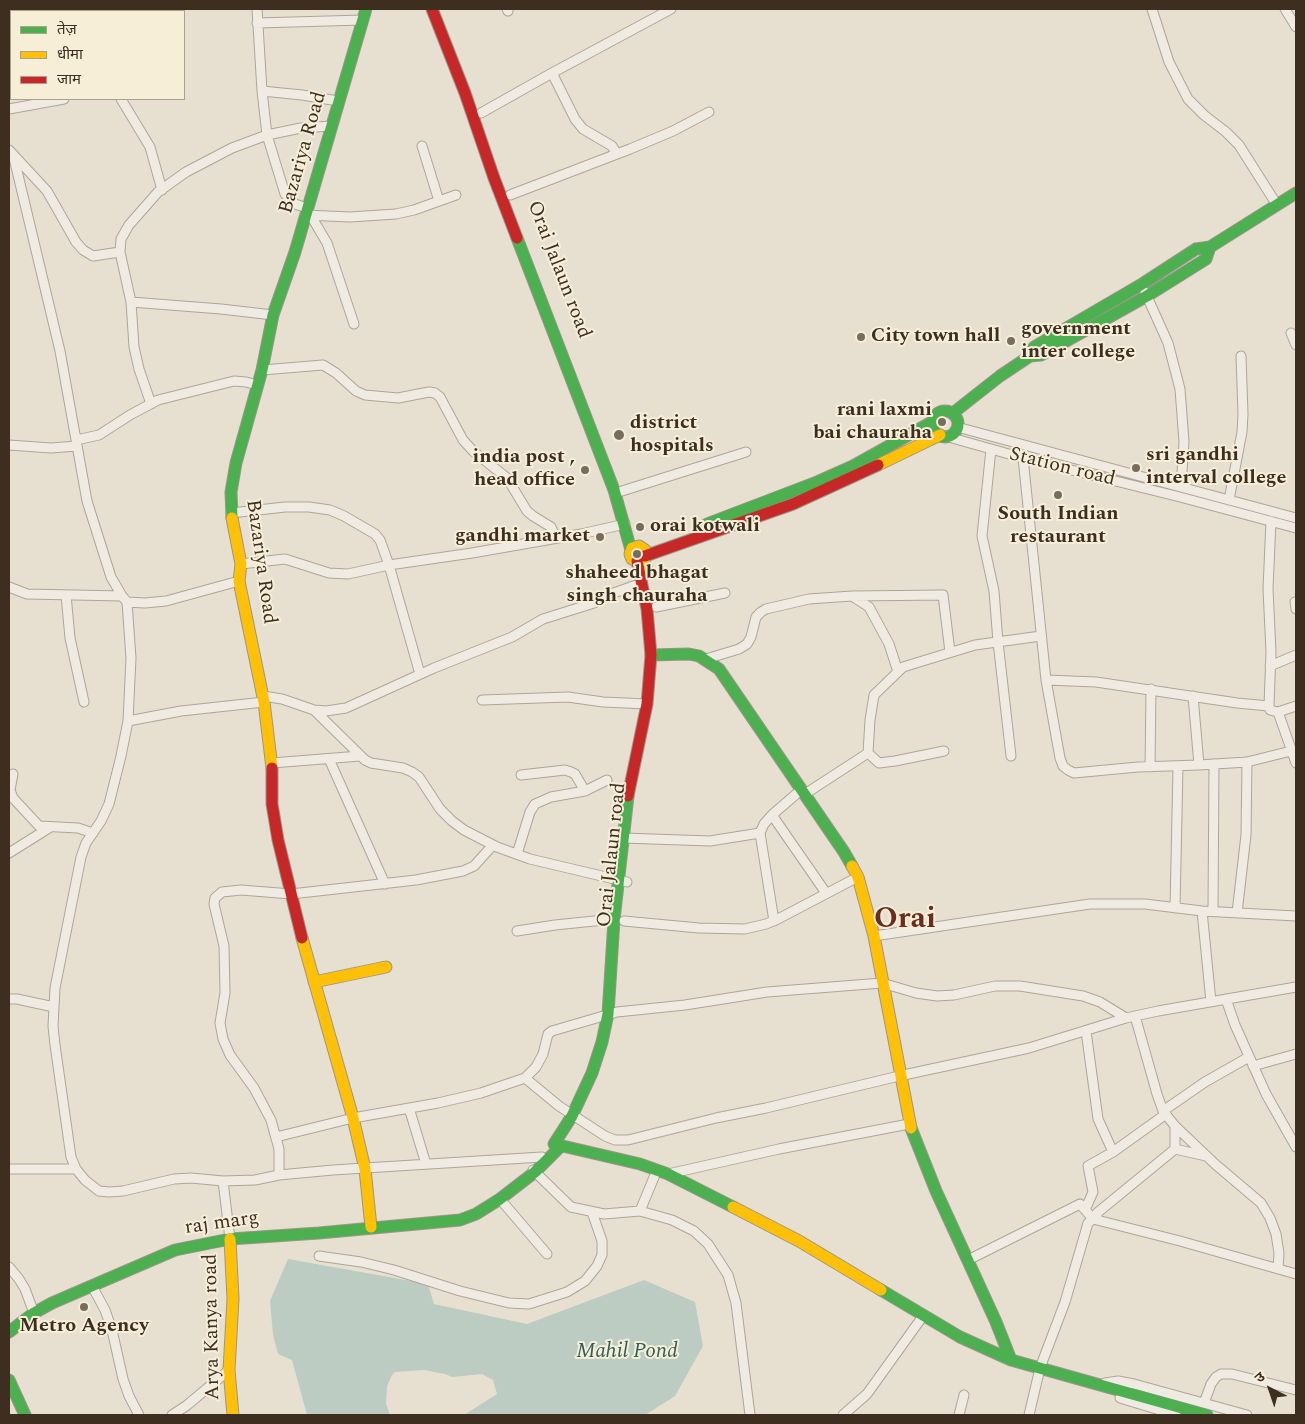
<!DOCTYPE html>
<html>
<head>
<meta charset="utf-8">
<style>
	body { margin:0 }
	#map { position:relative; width:1305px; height:1424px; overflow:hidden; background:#e7e0d1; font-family:Spectral,"Noto Sans Devanagari",serif }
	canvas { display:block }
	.frame { position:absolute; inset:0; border:10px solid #3d2e20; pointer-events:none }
	.legend { position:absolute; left:10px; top:10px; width:175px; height:90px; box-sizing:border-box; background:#f7eed8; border:1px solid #ada18e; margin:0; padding:6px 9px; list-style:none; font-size:15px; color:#3d2e20 }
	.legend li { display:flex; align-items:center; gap:10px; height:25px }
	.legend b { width:25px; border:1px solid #ada18e }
	.north { position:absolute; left:1245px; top:1364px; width:50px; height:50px; -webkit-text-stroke:4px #f7eed8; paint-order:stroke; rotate:319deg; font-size:14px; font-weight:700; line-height:20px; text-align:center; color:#3d2e20 }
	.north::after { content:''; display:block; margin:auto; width:18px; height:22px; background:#3d2e20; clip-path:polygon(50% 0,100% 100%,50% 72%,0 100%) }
</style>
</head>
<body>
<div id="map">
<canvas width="1305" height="1424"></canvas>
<div class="frame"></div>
<ul class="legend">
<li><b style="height:6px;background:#4caf50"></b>तेज़</li>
<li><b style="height:6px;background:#ffc107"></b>धीमा</li>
<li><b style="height:6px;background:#c62828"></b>जाम</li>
</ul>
<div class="north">उ</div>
</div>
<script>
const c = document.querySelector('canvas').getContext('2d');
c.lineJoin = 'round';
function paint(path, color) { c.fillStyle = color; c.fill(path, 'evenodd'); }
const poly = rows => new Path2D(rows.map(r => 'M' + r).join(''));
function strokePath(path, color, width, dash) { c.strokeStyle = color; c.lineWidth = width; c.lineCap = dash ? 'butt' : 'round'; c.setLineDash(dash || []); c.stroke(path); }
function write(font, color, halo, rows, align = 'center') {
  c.font = font + ' Spectral,serif'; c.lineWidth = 4; c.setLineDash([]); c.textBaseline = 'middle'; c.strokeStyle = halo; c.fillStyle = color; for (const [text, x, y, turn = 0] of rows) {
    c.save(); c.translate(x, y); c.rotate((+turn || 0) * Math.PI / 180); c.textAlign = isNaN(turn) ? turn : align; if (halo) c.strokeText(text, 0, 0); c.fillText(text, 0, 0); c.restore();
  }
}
paint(poly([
	[288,1259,428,1284,434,1304,527,1324,644,1280,695,1302,703,1346,675,1396,645,1415,464,1415,497,1394,493,1380,482,1374,452,1377,445,1374,424,1370,395,1372,392,1375,387,1386,386,1404,390,1415,307,1415,292,1360,278,1354,273,1335,270,1301]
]), '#bcccc2');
const street = poly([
	[257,9,262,91,267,135,285,194,295,204,307,208],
	[507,9,508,11],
	[1152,9,1169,62,1188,99,1204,115,1226,132,1239,145,1277,205],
	[1285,9,1296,27],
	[56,11,57,9],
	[257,23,363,20],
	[552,73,575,119,583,129,612,146,617,154],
	[262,91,302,95,338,101],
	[121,99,150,147,162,190],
	[9,109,64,99],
	[481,113,552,73,671,9],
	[422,146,439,201],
	[9,150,47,191,76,242,83,250,93,256,120,252],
	[13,154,60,351,87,501,111,577,122,596,127,602,131,658,128,721,121,756,109,804,101,821,86,843,81,857,55,988,53,1026,55,1045,71,1157,76,1169,85,1180,99,1191,109,1192,123,1191,174,1179,191,1178,223,1181,255,1180,279,1175,333,1170,542,1157],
	[510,195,630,149,673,131,709,112],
	[305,215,350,217,396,214,414,210,456,195],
	[311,216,327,243,354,324],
	[1145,292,1168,343,1180,389,1184,442,1181,487],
	[131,302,221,309,273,315],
	[1291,333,1296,345],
	[262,370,323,365,336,373,356,391,365,395,398,398,429,392,435,393,440,397,463,440,473,451,507,478,527,511,533,516,551,527,556,538],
	[151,404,139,369,134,347,131,302,120,252,121,239,129,225,158,192,186,172,232,148,267,135,301,128,331,126],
	[957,427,1296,518],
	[945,436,1023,458,1180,497,1296,528],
	[76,440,99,435,130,415,158,400,234,381,246,382,257,385],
	[9,445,51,448,77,446],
	[991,449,982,536,994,591,998,642,1011,756],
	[1023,458,1046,680,1060,758,1063,766,1068,770,1074,773,1138,767,1199,765,1247,762,1291,751],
	[622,491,746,452],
	[1229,500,1242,432,1243,414,1241,356],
	[231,513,285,507,309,507,330,510,344,516,375,534,380,540,389,565,420,674],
	[1271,521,1268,589,1271,652,1269,706,1270,710,1278,712,1296,706],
	[241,564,285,559,329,573,348,574,389,565,472,553,581,534,625,524],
	[9,587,27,594,122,596],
	[66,595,70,638,84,702],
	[852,596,869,607,889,644,898,672],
	[127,602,145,603,166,601,239,581],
	[1295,602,1296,609],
	[656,607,725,593],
	[706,659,739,649,747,644,751,637,756,617,761,612,766,609,809,599,852,596,943,595,950,652],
	[1270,666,1296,655],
	[1046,680,1096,682,1237,703,1269,706],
	[263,696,282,699,314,710,326,711,346,708,434,668,512,637,543,619,594,603,608,595,642,583],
	[1193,696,1199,765],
	[482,700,568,697,603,702,647,704],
	[314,710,365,760,371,763,403,768,412,772,419,777,440,809,452,821,464,830,497,847,530,859,627,882],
	[1278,712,1296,763],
	[128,721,181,711,264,702],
	[944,751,895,761,879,763,868,753,870,720,874,695,903,667,975,645,1041,636],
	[329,759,385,884],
	[272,763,360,756],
	[1150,767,1151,689],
	[13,774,10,790,13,798,39,826,78,828,93,833],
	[521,775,565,770,571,772,575,774,585,791],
	[805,794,868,753],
	[772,815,826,893],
	[623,838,710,841,760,833],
	[9,853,49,828],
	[517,854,530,812,535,804,551,797,585,791,607,780],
	[1175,908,1178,767],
	[1202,911,1211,1002],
	[1213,911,1214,764],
	[1237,913,1246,835,1247,762],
	[624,921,699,928,745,929,766,924,778,919,858,877],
	[774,921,760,833,764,824,772,815,802,789],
	[517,931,555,925,594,921,614,920],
	[874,936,1090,904,1145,904,1202,911,1296,916],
	[9,999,17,999,54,1007],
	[1226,999,1235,1025,1266,1094,1296,1147],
	[1135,1016,1157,1094,1163,1111,1175,1126,1215,1164,1261,1203,1270,1218,1276,1234,1279,1253,1278,1269],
	[1086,1031,1098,1119,1113,1152,1166,1114],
	[1253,1066,1296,1054],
	[525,1078,559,1106,605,1136,615,1140,628,1140,716,1118,766,1108,899,1076,1029,1048,1126,1018,1158,1011,1296,987],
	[409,1108,426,1164],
	[1163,1111,1205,1082,1249,1057],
	[1175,1126,1175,1149],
	[276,1137,353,1118,438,1103,481,1093,525,1078,536,1067,543,1054,548,1034,552,1031,617,1012,685,1005,767,992,882,983,916,993,937,996,954,995,995,986,1020,986,1083,996,1100,1002,1126,1018],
	[1175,1149,1206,1156],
	[9,1169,76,1169],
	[533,1170,571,1207,604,1214,640,1211,672,1220,694,1231,708,1244,728,1275,736,1303,750,1415],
	[668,1174,779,1149,909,1124],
	[279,1175,279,1149,271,1120,254,1088,230,1055,223,1039,220,1023,225,993,224,946,214,904,215,898,222,892,241,890,291,894,416,880,463,871,474,866,493,845],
	[223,1181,230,1239],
	[500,1199,547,1254],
	[1085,1210,1093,1192,1088,1166,1113,1152],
	[640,1211,657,1170],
	[1097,1220,1097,1213,1175,1149],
	[319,1256,361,1262,394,1270,460,1291,509,1303,529,1304,567,1292,585,1281,597,1266,602,1255,602,1241,592,1212],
	[968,1260,1080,1204,1093,1219],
	[9,1267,19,1279,25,1289,34,1313],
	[92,1286,105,1310,112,1330,123,1379,129,1396,139,1415],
	[1105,1383,1118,1381,1134,1384,1247,1415],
	[1120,1398,1176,1415],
	[1204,1403,1211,1384,1216,1377,1221,1374,1232,1374,1296,1390],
	[172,1415,186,1406,229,1370],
	[843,1415,867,1394,923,1316],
	[959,1415,964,1395],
	[1029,1415,1040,1368,1065,1302,1086,1230,1088,1223,1093,1219,1180,1241,1296,1274]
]);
const fast = poly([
	[517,238,614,490,631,550],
	[1030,356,1034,347,1142,284,1196,249,1210,247,1296,193],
	'932 424a13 13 0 1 1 26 0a13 13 0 1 1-26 0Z',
	[953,413,1000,376,1030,356,1041,355,1147,296,1206,259,1210,247],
	[232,518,231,492,236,463,262,370,273,315,295,252,366,9],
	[707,524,817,482,853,466,932,422],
	[651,655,689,654,699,656,719,669,844,852,852,866],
	[628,796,614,920,608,1014,602,1042,592,1073,572,1116,554,1144,640,1164,668,1174,733,1207],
	[911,1128,936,1191,996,1322,1011,1360],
	[881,1290,960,1337,1011,1360,1207,1415],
	[9,1332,34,1313,52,1303,175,1250,230,1239,319,1233,460,1220,476,1214,500,1199,535,1172,561,1146],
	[9,1380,25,1415]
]);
const slow = poly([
	[878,465,940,435],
	[232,518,241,564,239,581,264,702,272,768],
	[643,558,639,561,632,559,630,554,632,548,639,546,645,550,643,558,648,573],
	[852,866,858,877,874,936,911,1128],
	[302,938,353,1118,365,1169,371,1227],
	[314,982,386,967],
	[733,1207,799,1241,881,1290],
	[230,1239,233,1299,229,1370,233,1415]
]);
const jam = poly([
	[432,9,465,93,494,178,517,238],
	[645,556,793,504,878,465],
	[272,768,272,804,278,840,302,938],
	[628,796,647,704,651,655,647,609,637,561]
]);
strokePath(street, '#ada599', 11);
strokePath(fast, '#9c958a', 13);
strokePath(slow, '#9c958a', 13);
strokePath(jam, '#9c958a', 13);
strokePath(street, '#efebe3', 9);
strokePath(fast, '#4caf50', 11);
strokePath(slow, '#ffc107', 11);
strokePath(jam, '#c62828', 11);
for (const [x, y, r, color] of [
	[861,337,5,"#786c5e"],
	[1011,341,5,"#786c5e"],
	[942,422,5,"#786c5e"],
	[619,435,6,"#786c5e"],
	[1136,468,5,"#786c5e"],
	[585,470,5,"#786c5e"],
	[1058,495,5,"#786c5e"],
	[640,527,5,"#786c5e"],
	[600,537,5,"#786c5e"],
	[637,554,5,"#786c5e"],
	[84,1307,5,"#786c5e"]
]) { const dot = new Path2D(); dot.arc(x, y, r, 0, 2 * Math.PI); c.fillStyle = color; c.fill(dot); strokePath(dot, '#f7eed8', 2); }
write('20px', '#3d2e20', '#f7eed8', [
	["Bazariya Road",304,153,-74],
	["Orai Jalaun road",558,270,69],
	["Station road",1062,468,14],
	["Bazariya Road",260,562,82],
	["Orai Jalaun road",613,855,-84],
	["raj marg",222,1224,-8],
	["Arya Kanya road",213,1327,-91]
]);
write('bold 20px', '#3d2e20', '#f7eed8', [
	["government",1021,330],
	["inter college",1021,353],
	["City town hall",871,337],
	["rani laxmi",932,411,"right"],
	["bai chauraha",932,434,"right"],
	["district",630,424],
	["hospitals",630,447],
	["sri gandhi",1146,456],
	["interval college",1146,479],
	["india post ,",575,458,"right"],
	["head office",575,481,"right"],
	["South Indian",1058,515,"center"],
	["restaurant",1058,538,"center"],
	["orai kotwali",650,527],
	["gandhi market",590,537,"right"],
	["shaheed bhagat",637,574,"center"],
	["singh chauraha",637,597,"center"],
	["Metro Agency",84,1327,"center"]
], 'left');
write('italic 21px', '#2f5d5a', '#f7eed8', [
	["Mahil Pond",627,1353]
]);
write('bold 30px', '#6b2e1e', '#f7eed8', [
	["Orai",905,921]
]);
</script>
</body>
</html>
